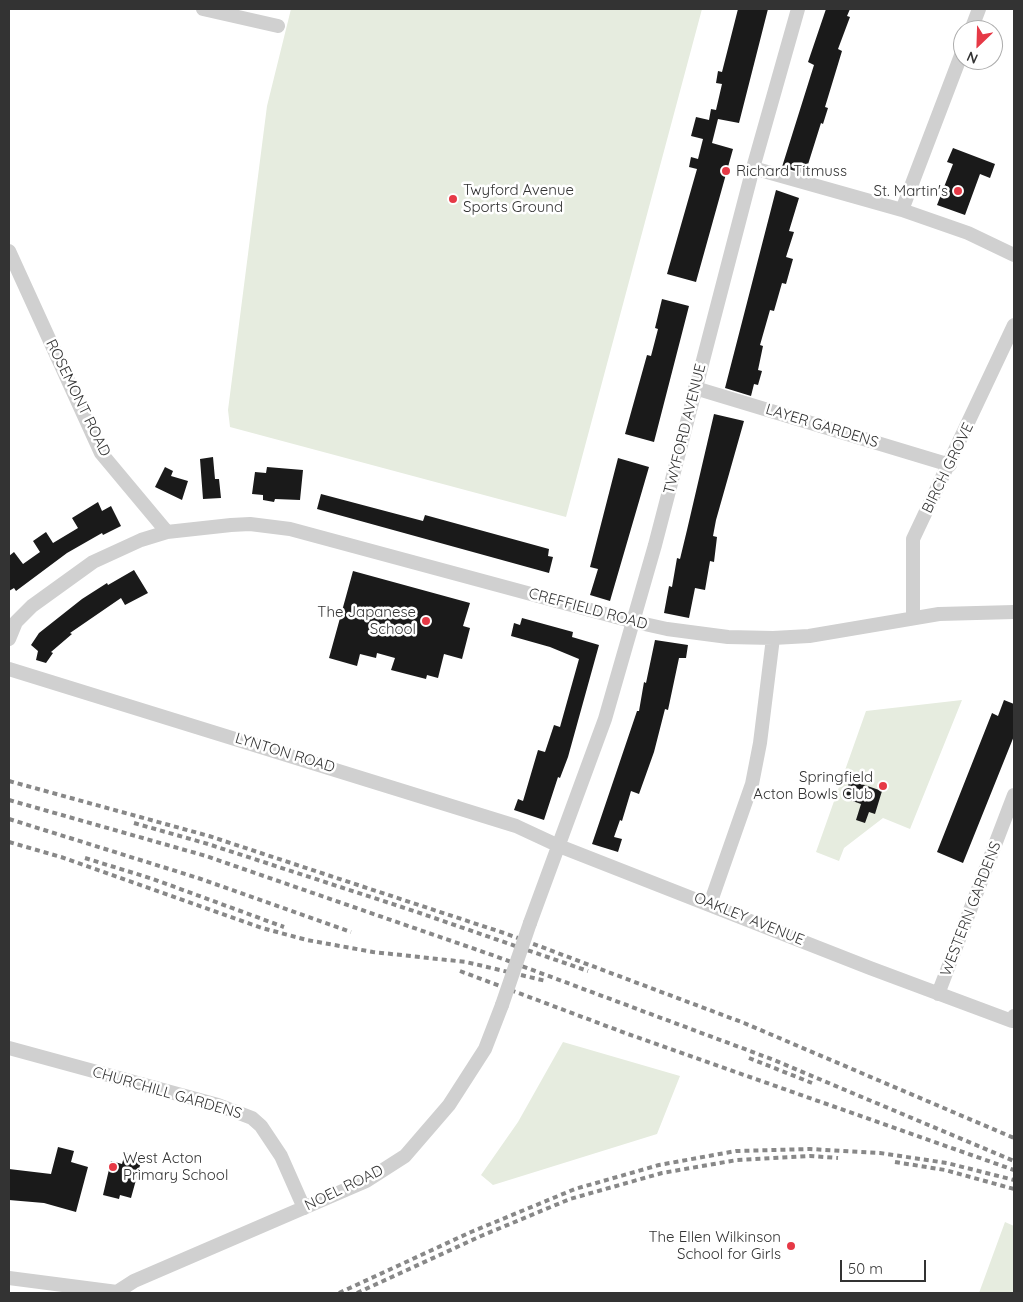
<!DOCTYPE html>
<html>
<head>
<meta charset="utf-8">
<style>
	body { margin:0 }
	#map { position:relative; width:1023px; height:1302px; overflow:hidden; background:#fff; font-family:Quicksand,sans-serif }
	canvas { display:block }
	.frame { position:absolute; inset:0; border:10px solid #333; pointer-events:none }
	.north { position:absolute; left:953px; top:20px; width:50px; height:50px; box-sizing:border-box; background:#fff; border:1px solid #adadad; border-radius:50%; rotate:204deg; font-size:14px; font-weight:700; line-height:20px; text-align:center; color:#333 }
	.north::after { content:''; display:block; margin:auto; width:18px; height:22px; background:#e63946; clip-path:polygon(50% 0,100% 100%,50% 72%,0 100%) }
	.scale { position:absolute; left:840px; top:1260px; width:86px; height:22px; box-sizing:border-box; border:2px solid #333; border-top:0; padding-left:6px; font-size:15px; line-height:18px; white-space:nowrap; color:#333; -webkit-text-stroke:4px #fff; paint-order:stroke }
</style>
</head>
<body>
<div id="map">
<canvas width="1023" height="1302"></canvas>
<div class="frame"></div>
<div class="north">N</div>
<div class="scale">50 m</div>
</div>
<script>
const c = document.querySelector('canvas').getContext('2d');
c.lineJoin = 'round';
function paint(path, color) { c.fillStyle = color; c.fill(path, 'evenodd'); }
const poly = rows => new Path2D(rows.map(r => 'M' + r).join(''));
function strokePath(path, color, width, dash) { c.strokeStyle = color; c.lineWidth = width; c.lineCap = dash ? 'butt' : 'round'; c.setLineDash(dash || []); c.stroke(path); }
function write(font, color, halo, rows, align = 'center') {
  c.font = font + ' Quicksand,sans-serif'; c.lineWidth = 5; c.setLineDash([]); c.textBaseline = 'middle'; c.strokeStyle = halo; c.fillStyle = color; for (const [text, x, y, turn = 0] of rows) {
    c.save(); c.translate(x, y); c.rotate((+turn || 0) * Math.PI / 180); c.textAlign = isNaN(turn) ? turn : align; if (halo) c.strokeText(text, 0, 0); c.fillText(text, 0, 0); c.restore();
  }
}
paint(poly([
	[291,9,702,9,566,517,230,427,228,410,267,106],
	[962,700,910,829,883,818,844,848,839,861,816,852,866,711],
	[563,1042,680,1076,657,1134,493,1185,481,1175,518,1122],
	[1005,1222,1014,1226,1014,1293,979,1293]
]), '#e6ecdf');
paint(poly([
	[738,9,768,9,739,123,718,119,712,143,733,149,696,282,667,274,697,169,689,167,691,157,698,159,703,139,691,136,696,117,709,120,711,109,716,110,722,84,716,83,718,71,722,72],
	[826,9,850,9,847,16,850,17,838,49,842,51,825,107,828,108,823,124,821,123,805,174,782,167,814,65,808,62],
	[953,148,995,164,990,178,980,174,965,215,937,205,953,164,947,162],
	[776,190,799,198,789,231,794,232,786,257,793,259,786,284,782,283,774,311,770,310,760,345,763,346,758,370,762,371,758,385,754,384,751,396,725,388],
	[662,299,689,306,654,442,625,434,647,355,651,356,658,329,655,328],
	[714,414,744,421,716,520,713,536,717,537,714,562,710,561,705,590,695,588,689,618,664,613,669,586,672,587,677,558,680,559,687,530],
	[213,457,215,479,219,479,221,498,203,499,200,459],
	[618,458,649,467,610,601,590,595,598,569,590,567],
	[165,467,173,471,171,476,188,481,182,500,155,487],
	[267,467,303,470,300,500,275,499,274,502,263,500,263,495,252,494,255,472,266,473],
	[321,494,423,521,425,515,549,549,548,556,553,557,549,573,317,509],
	[98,502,102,511,111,506,121,526,103,535,102,533,67,553,16,591,14,588,9,591,9,556,14,552,23,564,40,552,33,541,46,532,53,543,78,528,72,518],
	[134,570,148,593,125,605,121,598,70,633,72,634,51,652,53,653,46,663,36,660,38,651,31,645,39,633,82,599,107,583,108,585],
	[353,571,470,603,463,626,470,628,462,659,444,654,438,678,427,675,426,679,391,670,395,658,377,653,376,658,360,654,357,666,329,658],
	[522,618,573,632,572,637,599,645,568,757,560,778,558,777,544,820,514,810,518,799,523,801,538,750,545,752,554,725,560,727,579,659,550,647,511,636,514,623,520,625],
	[655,640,688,645,686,658,679,658,668,710,665,709,654,752,639,794,631,791,622,821,620,820,614,837,622,839,618,852,592,844,637,711,639,711,644,682,646,683],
	[1004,700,1014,704,1014,736,963,863,937,852,992,713,998,716],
	[850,780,882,791,875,814,869,812,865,823,856,820,861,804,844,798],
	[58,1147,74,1151,71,1162,88,1167,76,1212,44,1203,9,1200,9,1169,51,1174],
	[125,1153,142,1158,131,1198,120,1195,119,1199,103,1195,111,1161,122,1164]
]), '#1a1a1a');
strokePath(poly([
	[203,9,278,26],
	[971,30,979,9],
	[753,168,902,210,968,233,1014,255],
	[902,210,963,50],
	[9,251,101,453,167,532],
	[695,388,950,465],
	[913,617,913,539,1014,325],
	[9,639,16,622,32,606,93,562,141,540,167,532,231,525,250,524,290,529,631,621,667,629,728,637,773,638,809,636,939,614,1014,612],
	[9,669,516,826,559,846,870,968,1012,1021,1014,1016],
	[710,904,752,784,760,743,773,638],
	[530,923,605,719,655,545,753,168,798,9],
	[938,994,1014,795],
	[9,1048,218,1105,252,1118,261,1126,281,1156,304,1208],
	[9,1278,117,1292,134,1281,366,1181,405,1156,449,1105,485,1049,502,1005]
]), '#d0d0d0', 14);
strokePath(poly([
	[9,781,209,836,507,934,744,1023,1014,1138],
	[9,800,206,856,495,956,774,1060,1014,1161],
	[9,819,198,878,351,932],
	[134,823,208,844,414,911,588,971],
	[9,842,61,857,262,928,307,940,373,952,466,962,546,981],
	[85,858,153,879,284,927],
	[460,971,625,1033,1014,1170],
	[749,1058,812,1083],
	[895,1162,945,1170,1014,1189],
	[339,1293,471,1232,575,1189,659,1165,736,1151,810,1149,880,1153,947,1163,1014,1180],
	[357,1293,481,1236,570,1199,662,1173,737,1160,810,1156,838,1158]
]), '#888', 4, [5, 4]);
strokePath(poly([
	[502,1005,530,923]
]), '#d0d0d0', 14);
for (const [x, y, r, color] of [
	[726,171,5,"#e63946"],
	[958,191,5,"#e63946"],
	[453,199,5,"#e63946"],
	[426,621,5,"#e63946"],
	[883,786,5,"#e63946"],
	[113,1167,5,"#e63946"],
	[791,1246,5,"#e63946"]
]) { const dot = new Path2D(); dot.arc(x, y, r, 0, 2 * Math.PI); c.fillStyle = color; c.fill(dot); strokePath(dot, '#fff', 2); }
write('15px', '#333', '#fff', [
	["Richard Titmuss",736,171,"left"],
	["Twyford Avenue",463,190,"left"],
	["Sports Ground",463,207,"left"],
	["St. Martin's",948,191],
	["The Japanese",416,612],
	["School",416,629],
	["Springfield",873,777],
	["Acton Bowls Club",873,794],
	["West Acton",123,1158,"left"],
	["Primary School",123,1175,"left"],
	["The Ellen Wilkinson",781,1237],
	["School for Girls",781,1254]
], 'right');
write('15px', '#333', '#fff', [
	["ROSEMONT ROAD",78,398,64],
	["LAYER GARDENS",822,426,17],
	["TWYFORD AVENUE",685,429,-76],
	["BIRCH GROVE",948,468,-64],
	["CREFFIELD ROAD",588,609,15],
	["LYNTON ROAD",285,753,17],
	["WESTERN GARDENS",971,909,-69],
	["OAKLEY AVENUE",749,919,22],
	["CHURCHILL GARDENS",167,1093,16],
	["NOEL ROAD",344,1188,-26]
]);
</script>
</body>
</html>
